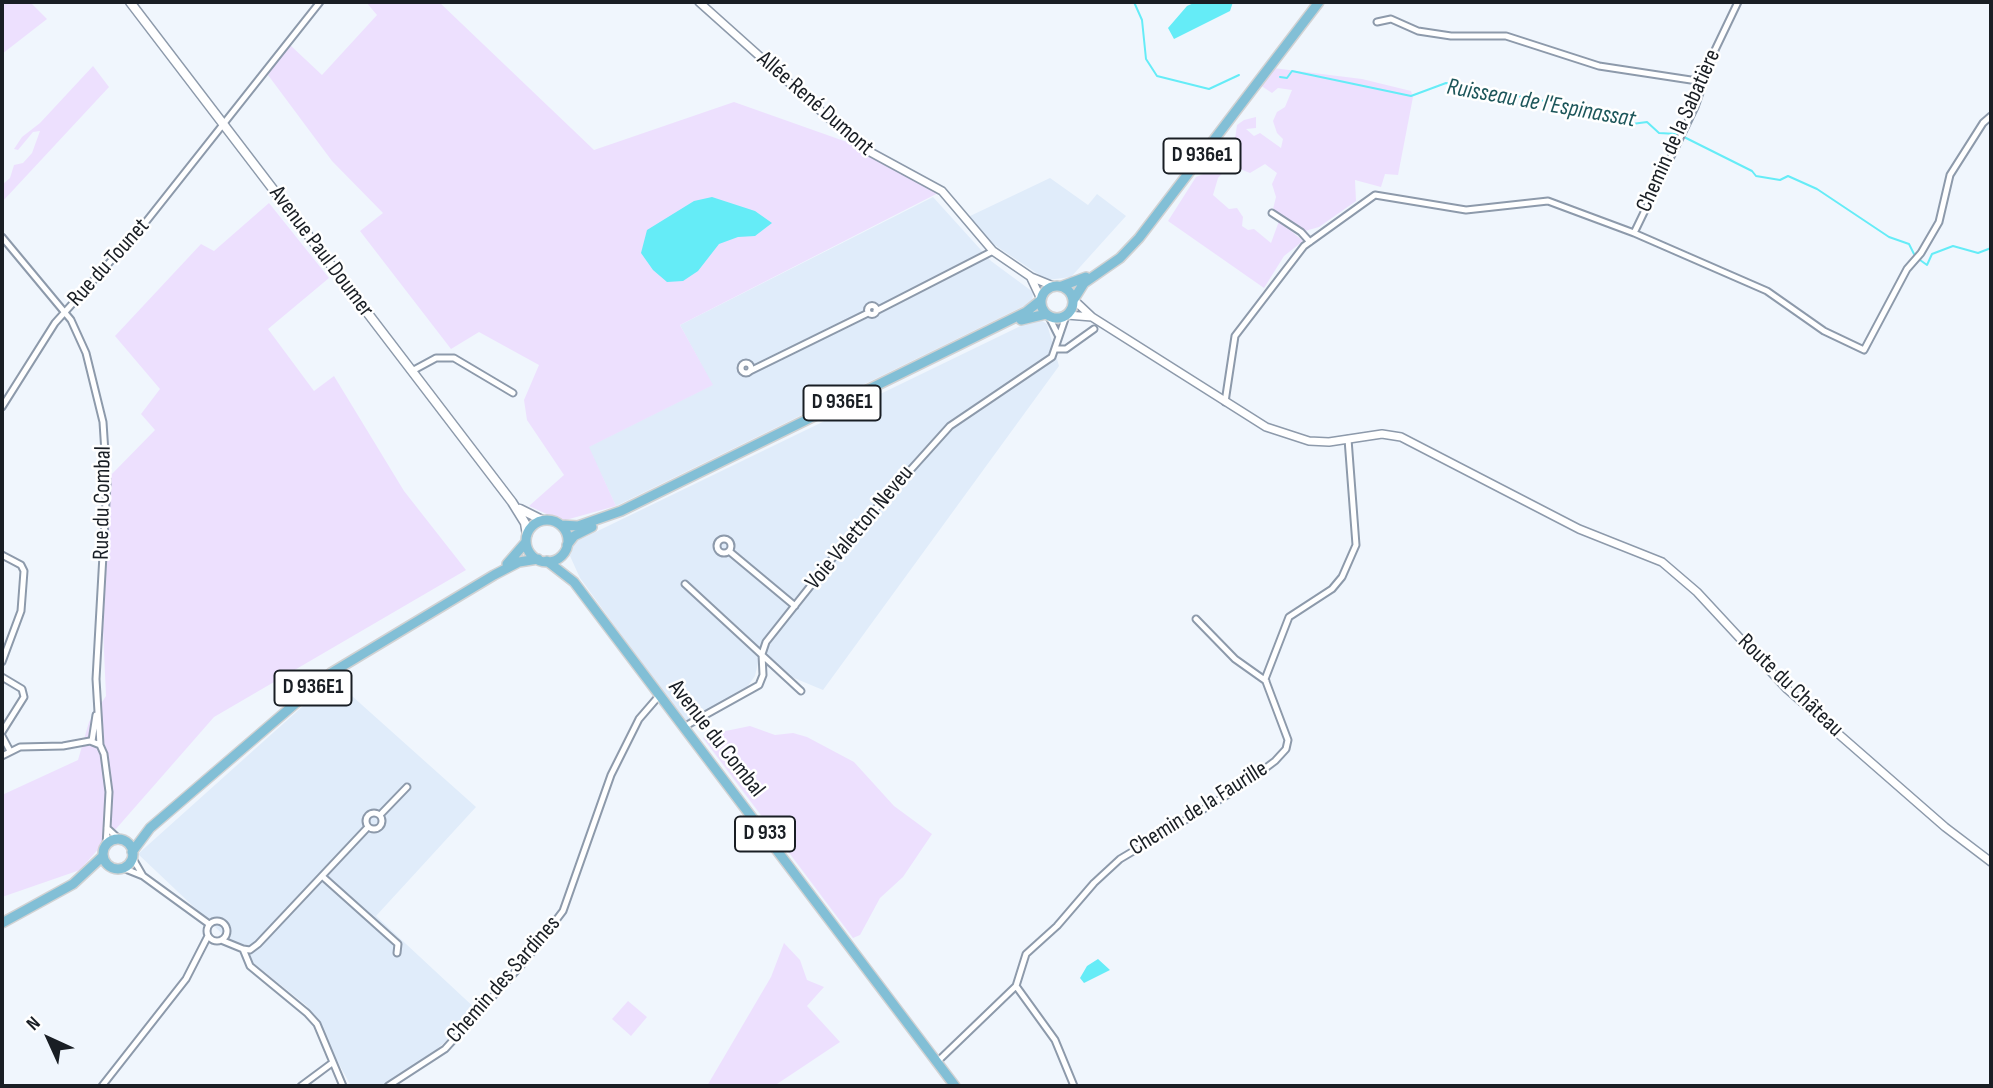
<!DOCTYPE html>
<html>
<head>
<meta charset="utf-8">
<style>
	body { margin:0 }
	#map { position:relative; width:1993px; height:1088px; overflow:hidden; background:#f0f6fd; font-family:"Sofia Sans Condensed",sans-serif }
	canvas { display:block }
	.frame { position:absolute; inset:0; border:4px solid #191e24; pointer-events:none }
	.north { position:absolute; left:14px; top:1004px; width:70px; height:70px; -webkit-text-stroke:5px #fff; paint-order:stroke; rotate:315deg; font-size:19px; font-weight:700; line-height:28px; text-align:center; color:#191e24 }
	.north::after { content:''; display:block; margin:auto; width:24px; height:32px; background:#191e24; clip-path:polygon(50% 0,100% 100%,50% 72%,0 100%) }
</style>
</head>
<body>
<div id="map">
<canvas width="1993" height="1088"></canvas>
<div class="frame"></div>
<div class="north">N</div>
</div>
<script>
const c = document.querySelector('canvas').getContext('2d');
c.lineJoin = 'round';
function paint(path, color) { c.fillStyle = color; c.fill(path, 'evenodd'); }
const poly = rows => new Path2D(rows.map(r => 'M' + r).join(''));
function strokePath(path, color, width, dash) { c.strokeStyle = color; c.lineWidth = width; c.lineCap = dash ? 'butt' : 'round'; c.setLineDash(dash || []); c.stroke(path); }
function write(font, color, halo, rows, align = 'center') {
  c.font = font + ' "Sofia Sans Condensed",sans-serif'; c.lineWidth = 5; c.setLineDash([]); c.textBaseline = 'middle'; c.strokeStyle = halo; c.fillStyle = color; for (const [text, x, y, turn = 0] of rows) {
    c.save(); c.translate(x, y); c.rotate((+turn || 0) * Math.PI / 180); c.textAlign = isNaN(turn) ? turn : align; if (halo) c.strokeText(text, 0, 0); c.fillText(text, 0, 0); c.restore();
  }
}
paint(poly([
	[1050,178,1088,205,1097,194,1126,216,1071,277,1047,280,981,236,968,217],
	[933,197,991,261,1033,292,1032,302,616,506,588,447,712,385,680,325],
	[1037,318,1047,324,1059,366,823,690,758,663,755,676,747,687,688,727,580,578,570,556,575,542],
	[333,679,476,807,376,916,478,1011,435,1051,382,1086,351,1086,307,1006,252,962,138,854]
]), '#e0ecfa');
paint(poly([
	[2,2,30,2,47,19,2,54],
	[366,2,439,2,594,150,734,102,861,147,942,191,680,325,713,385,589,447,616,506,562,521,529,506,564,475,527,420,524,400,539,365,479,332,451,349,360,231,383,213,332,161,268,75,289,44,322,75,377,15],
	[93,66,109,87,2,202,2,185,10,178,14,165,23,163,32,153,40,131,33,132,18,150,14,149,22,137,40,123],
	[1273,68,1362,79,1411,91,1413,97,1398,175,1385,174,1381,187,1355,180,1356,201,1319,227,1305,231,1273,209,1276,197,1272,184,1277,173,1265,164,1250,173,1230,165,1218,178,1213,195,1229,209,1237,208,1243,217,1242,226,1248,230,1254,229,1271,243,1279,221,1303,241,1284,256,1264,288,1168,221,1196,177,1221,167,1227,161,1235,139,1237,125,1244,120,1256,117,1256,128,1246,129,1254,136,1260,133,1281,148,1283,139,1277,133,1273,121,1277,112,1285,107,1292,90,1278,88,1272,93,1260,85],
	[269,203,329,278,268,329,314,391,334,376,404,491,466,570,214,717,80,870,2,897,2,795,78,760,89,722,106,696,103,629,110,476,155,430,141,414,160,389,115,336,201,244,214,251],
	[750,726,775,735,793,733,807,737,854,762,894,806,932,834,903,877,880,898,860,935,853,938,703,738,706,735],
	[784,943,800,960,807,980,824,987,807,1006,840,1042,774,1086,707,1086,771,977],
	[628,1001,647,1017,631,1036,612,1019]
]), '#ede0fe');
paint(poly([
	[1196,2,1233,2,1230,11,1174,39,1168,28,1187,6],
	[712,197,755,211,772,223,755,236,738,237,719,244,698,271,683,281,667,282,653,270,641,253,647,230,694,201],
	[1098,959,1110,970,1084,983,1080,978,1087,966]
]), '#65ecf7');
strokePath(poly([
	[1134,2,1142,20,1146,59,1157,76,1209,89,1239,75],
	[1280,77,1287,78,1292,71,1411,96,1446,83,1599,111,1632,124,1647,122,1659,133,1677,134],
	[1684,137,1752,171,1756,176,1780,180,1788,176,1817,189,1889,237,1909,244,1914,254],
	[1920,260,1927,265,1932,254,1953,246,1978,253,1991,248]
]), '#65ecf7', 2);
const minor = poly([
	[1377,22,1391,19,1418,31,1451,36,1506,36,1599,66,1704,82],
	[1272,213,1301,232,1310,242],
	[1634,233,1767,291,1824,331,1864,350,1907,269,1921,253,1939,222,1950,175,1983,123,1991,116],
	[2,237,71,320,86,353,103,422,107,484,96,679,100,745,104,754,109,792,106,846],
	'867.5 310a4.5 4.5 0 1 1 9 0a4.5 4.5 0 1 1-9 0Z',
	[876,311,993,251],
	[1048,315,1058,335],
	[1056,349,1066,349,1094,329],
	'741 368a5 5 0 1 1 10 0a5 5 0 1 1-10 0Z',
	[412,371,436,358,454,358,513,393],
	[750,371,868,313],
	[1225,402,1235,336,1304,246,1375,195,1466,210,1548,201,1634,233,1695,107,1715,50,1738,2],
	[2,407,55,323,145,223,320,2],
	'717 546a7 7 0 1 1 14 0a7 7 0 1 1-14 0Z',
	[729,551,795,606],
	[2,555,21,565,24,571,21,611,2,662],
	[685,584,801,691],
	[1196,619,1235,659,1266,681],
	[2,677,22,689,24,697,2,732],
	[689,724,759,685,763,675,762,654,766,642,843,545,950,426,1052,357,1066,316],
	[2,736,10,751],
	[92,741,96,715],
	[2,756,20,747,63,746,90,741,100,745],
	'366 821a8 8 0 1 1 16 0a8 8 0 1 1-16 0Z',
	[380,815,407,787],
	[107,828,119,839],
	[132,857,143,876],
	[123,868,143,876,209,924],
	[322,876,398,944,397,953],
	'207 931a10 10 0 1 1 20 0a10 10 0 1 1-20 0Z',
	[221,940,243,949,250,966,307,1013,317,1024,343,1086],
	[243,949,250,950,258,944,368,827],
	[1016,986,1055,1040,1074,1086],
	[937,1062,1016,986,1026,954,1057,926,1094,883,1120,859,1239,788,1275,761,1286,749,1288,740,1265,679,1289,617,1332,589,1342,577,1356,545,1348,439],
	[102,1086,186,979,208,936],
	[301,1086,332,1063],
	[388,1086,445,1049,525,961,563,911,611,775,639,719,658,697]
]);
const tertiary = poly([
	[699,2,861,147,942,191,993,251,1031,277,1053,286],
	[1031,278,1041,299],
	[1074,300,1092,317,1266,427,1309,441,1329,442,1382,434,1401,437,1579,529,1662,562,1697,592,1787,689,1945,827,1991,862],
	[1067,315,1092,317]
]);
const secondary = poly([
	[130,2,512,502,525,523,527,535],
	[520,509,542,520]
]);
const primary = poly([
	'1041 302a16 16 0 1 1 32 0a16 16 0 1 1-32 0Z',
	[1062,286,1086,277],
	[1074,299,1084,283,1120,258,1139,238,1319,2],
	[1021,320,1046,314],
	'526 541a21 21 0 1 1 42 0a21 21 0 1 1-42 0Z',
	[561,525,578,526,621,511,1026,312,1041,300],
	[567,545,574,536,592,527],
	[547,561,574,582,955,1086],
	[507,564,526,542],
	'103 854a15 15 0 1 1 30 0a15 15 0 1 1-30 0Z',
	[132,852,150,828,331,673,494,575,519,562,538,559],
	[2,923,73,884,103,856]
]);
strokePath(minor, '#8d9aab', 9);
strokePath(tertiary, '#8d9aab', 10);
strokePath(secondary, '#8d9aab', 11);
strokePath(primary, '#d1d2d3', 12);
strokePath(minor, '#fff', 5);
strokePath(tertiary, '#fff', 7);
strokePath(secondary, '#fff', 8);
strokePath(primary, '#82bfd6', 9);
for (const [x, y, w] of [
	[1202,156,77],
	[842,403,77],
	[313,688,77],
	[765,834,60]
]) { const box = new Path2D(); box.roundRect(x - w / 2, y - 17.5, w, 35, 5); c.fillStyle = '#fff'; c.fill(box); strokePath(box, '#191e24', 2); }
write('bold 21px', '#191e24', null, [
	["D 936e1",1202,156],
	["D 936E1",842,403],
	["D 936E1",313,688],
	["D 933",765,834]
]);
write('23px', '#191e24', '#fff', [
	["Allée René Dumont",815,104,41],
	["Chemin de la Sabatière",1679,131,-66],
	["Avenue Paul Doumer",321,252,53],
	["Rue du Tounet",109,263,-48],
	["Rue du Combal",103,503,-89],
	["Voie Valetton Neveu",860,528,-50],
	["Route du Château",1790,686,44],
	["Avenue du Combal",716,739,52],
	["Chemin de la Faurille",1199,809,-32],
	["Chemin des Sardines",504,980,-49]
]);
write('italic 24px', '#1c565a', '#fff', [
	["Ruisseau de l'Espinassat",1541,104,10]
]);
</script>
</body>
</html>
